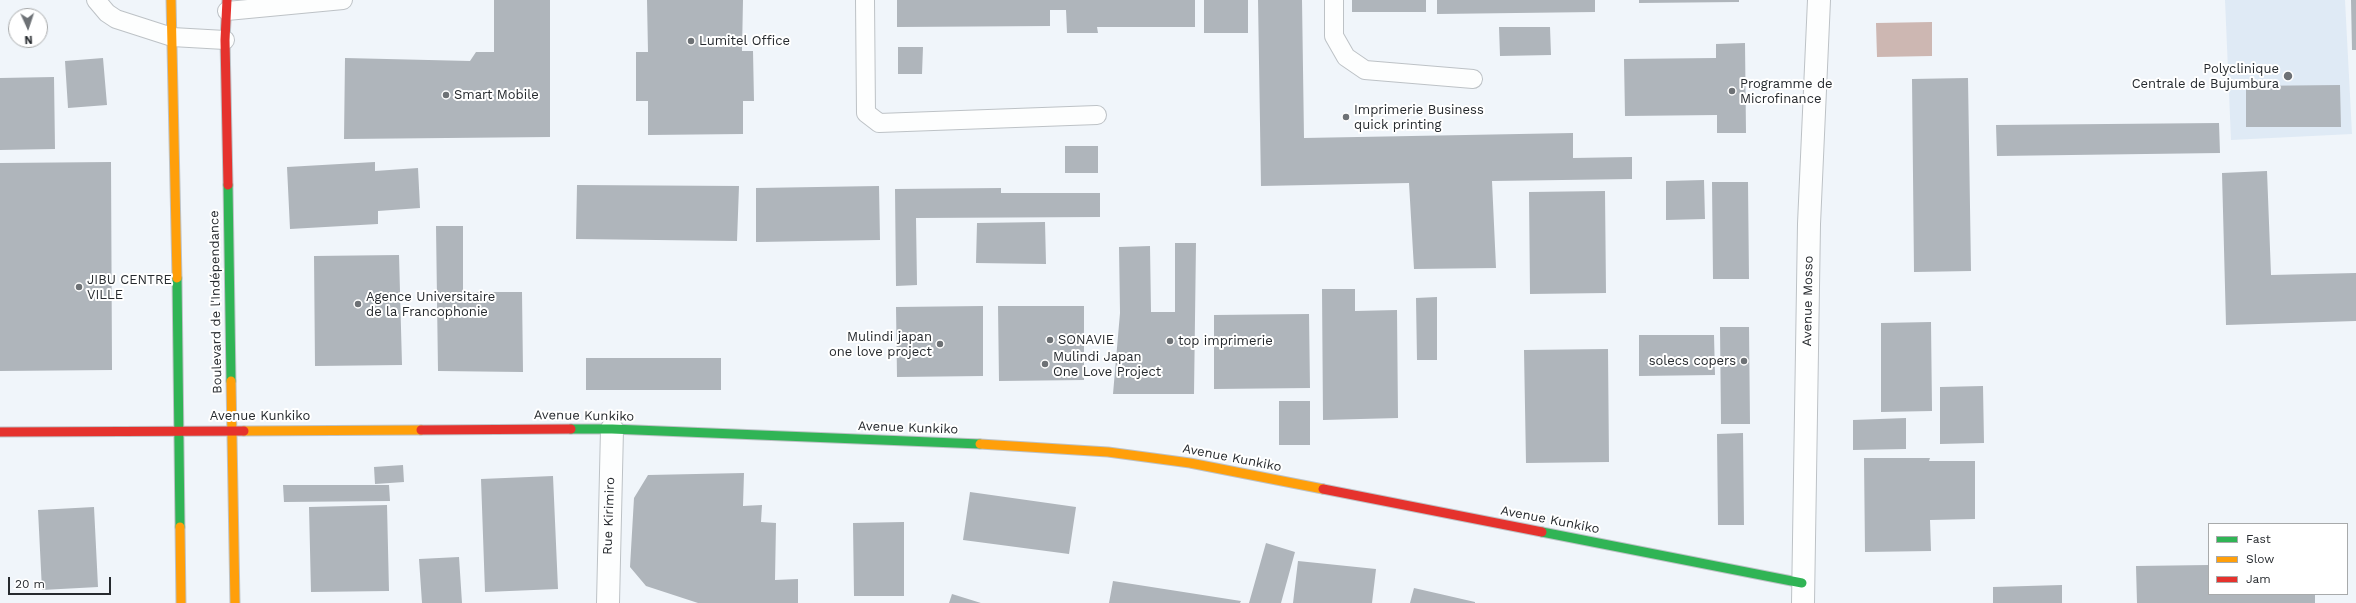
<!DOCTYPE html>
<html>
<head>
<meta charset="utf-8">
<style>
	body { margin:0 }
	#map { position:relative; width:2356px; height:603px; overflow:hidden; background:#f0f5fa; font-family:"Work Sans",sans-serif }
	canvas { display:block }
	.legend { position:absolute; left:2208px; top:523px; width:140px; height:72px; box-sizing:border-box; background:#fff; border:1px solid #a8aaab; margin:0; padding:5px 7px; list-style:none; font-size:12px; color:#262a2e }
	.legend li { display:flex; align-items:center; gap:8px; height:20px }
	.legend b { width:20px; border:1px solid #a8aaab }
	.north { position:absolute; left:8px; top:8px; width:40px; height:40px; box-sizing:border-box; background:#fff; border:1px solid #a8aaab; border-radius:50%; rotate:177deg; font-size:11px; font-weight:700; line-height:16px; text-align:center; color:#262a2e }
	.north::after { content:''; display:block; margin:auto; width:14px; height:18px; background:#6d7175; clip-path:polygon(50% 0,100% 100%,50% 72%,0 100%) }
	.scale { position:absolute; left:8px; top:577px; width:103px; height:18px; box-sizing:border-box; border:2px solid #262a2e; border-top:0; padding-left:5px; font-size:12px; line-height:14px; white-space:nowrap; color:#262a2e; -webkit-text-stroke:3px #fff; paint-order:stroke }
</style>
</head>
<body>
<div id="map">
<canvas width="2356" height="603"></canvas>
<ul class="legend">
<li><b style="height:5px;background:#30b455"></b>Fast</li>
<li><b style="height:5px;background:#ff9f0a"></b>Slow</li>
<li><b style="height:5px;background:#e5322d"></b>Jam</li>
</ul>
<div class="north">N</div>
<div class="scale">20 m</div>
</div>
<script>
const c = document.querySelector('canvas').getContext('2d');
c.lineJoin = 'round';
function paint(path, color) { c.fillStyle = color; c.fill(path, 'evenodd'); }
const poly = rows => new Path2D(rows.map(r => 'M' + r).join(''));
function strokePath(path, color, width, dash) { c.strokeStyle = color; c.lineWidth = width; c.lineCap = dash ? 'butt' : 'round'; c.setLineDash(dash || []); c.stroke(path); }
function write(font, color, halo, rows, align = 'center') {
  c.font = font + ' "Work Sans",sans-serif'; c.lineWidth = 4; c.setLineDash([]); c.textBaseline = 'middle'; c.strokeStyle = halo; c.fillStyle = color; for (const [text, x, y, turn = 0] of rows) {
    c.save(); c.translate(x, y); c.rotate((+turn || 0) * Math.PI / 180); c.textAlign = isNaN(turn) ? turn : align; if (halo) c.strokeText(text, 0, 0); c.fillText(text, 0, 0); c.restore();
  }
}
paint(poly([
	[2225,0,2345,0,2352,134,2231,140]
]), '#dfeaf5');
paint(poly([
	[1932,22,1932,56,1877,57,1876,23]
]), '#cdb7b2');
paint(poly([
	[494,0,550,0,550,137,344,139,345,58,470,61,476,52,494,52],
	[647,0,743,0,742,51,753,51,754,101,743,101,743,134,648,135,648,101,636,101,636,52,648,52],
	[897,0,1195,0,1195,27,1097,27,1098,33,1067,33,1066,10,1050,10,1050,26,897,27],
	[1204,0,1248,0,1248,33,1204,33],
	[1258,0,1302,0,1304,138,1573,133,1573,158,1632,157,1632,179,1492,181,1496,268,1414,269,1409,183,1261,186],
	[1352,0,1426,0,1426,12,1352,12],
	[1437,0,1595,0,1595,12,1437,14],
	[1639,0,1739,0,1739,2,1639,3],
	[2351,0,2356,0,2356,50,2352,50],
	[1499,27,1550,27,1551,55,1500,56],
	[1745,43,1746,133,1717,133,1717,115,1625,116,1624,59,1716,58,1716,44],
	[898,47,923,47,922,74,898,74],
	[103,58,107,105,68,108,65,61],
	[54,77,55,149,0,150,0,78],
	[1968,78,1971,271,1914,272,1912,79],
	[2340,85,2341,127,2246,127,2246,86],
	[2219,123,2220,153,1997,156,1996,125],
	[1065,146,1098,146,1098,173,1065,173],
	[111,162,112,370,0,371,0,163],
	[375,162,375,171,418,168,420,208,378,211,378,224,290,229,287,167],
	[2267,171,2271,275,2356,273,2356,321,2226,325,2222,173],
	[1704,180,1705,219,1666,220,1666,181],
	[1712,182,1748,182,1749,279,1713,279],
	[577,185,739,186,737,241,576,239],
	[879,186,880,240,756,242,756,188],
	[1001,188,1001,193,1100,193,1100,217,916,218,917,285,896,286,895,189],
	[1605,191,1606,293,1530,294,1529,192],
	[1045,222,1046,264,976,263,977,223],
	[436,226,463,226,463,292,522,292,523,372,438,371],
	[1175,243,1196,243,1194,394,1113,394,1120,313,1119,247,1150,246,1151,312,1175,312],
	[399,255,402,365,315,366,314,256],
	[1322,289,1355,289,1355,311,1397,310,1398,418,1323,420],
	[1437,297,1437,360,1417,360,1416,298],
	[983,306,983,376,897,377,896,307],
	[998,306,1084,306,1084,380,999,381],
	[1309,314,1310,388,1214,389,1214,315],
	[1931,322,1932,411,1881,412,1881,323],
	[1720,327,1749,327,1750,424,1721,424],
	[1639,335,1714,335,1715,375,1639,376],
	[1608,349,1609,462,1526,463,1524,350],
	[586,358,721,358,721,390,586,390],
	[1983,386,1984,443,1940,444,1940,387],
	[1279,401,1310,401,1310,445,1279,445],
	[1906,418,1906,449,1853,450,1853,420],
	[1743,433,1744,525,1718,525,1717,434],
	[1864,458,1930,458,1929,461,1975,461,1975,519,1930,520,1931,551,1865,552],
	[403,465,404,482,375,484,374,467],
	[744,473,743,506,762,505,761,522,776,523,775,580,798,579,798,603,698,603,646,586,630,567,634,498,648,475],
	[553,476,558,589,485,592,481,479],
	[283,485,389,485,390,501,284,502],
	[970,492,1076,507,1069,554,963,540],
	[387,505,389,591,311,592,309,507],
	[94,507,98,587,42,590,38,510],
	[904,522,904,596,854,596,853,523],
	[1266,543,1295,552,1281,603,1249,603],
	[459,557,462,603,422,603,419,559],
	[1298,561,1376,569,1372,603,1293,603],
	[2209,565,2209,594,2315,594,2315,603,2137,603,2136,566],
	[1113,581,1241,601,1240,603,1109,603],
	[2062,585,2062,603,1993,603,1993,587],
	[1414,588,1475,602,1475,603,1410,603],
	[952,594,981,603,949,603]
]), '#afb5bb');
const lane = poly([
	[96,0,107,13,116,19,172,37,225,40],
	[865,0,866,113,879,123,1097,115],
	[1334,0,1334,36,1346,57,1365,70,1473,79],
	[227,11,343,0]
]);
const street = poly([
	[608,603,612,429],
	[1803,603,1809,224,1819,0]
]);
const fast = poly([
	[228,185,231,381],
	[177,278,180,527],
	[571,429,612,429,980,444],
	[1542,532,1802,583]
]);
const slow = poly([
	[171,0,177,278],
	[231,381,235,603],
	[244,431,421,430],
	[980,444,1108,452,1190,463,1323,489],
	[180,527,181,603]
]);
const jam = poly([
	[227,0,225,40,228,185],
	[421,430,571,429],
	[0,432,244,431],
	[1323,489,1542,532]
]);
strokePath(lane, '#bdc2c6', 20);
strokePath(street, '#bdc2c6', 24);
strokePath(fast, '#bdc2c6', 11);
strokePath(slow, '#bdc2c6', 11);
strokePath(jam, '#bdc2c6', 11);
strokePath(lane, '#fdfefe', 18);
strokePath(street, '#fdfefe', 22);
strokePath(fast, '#30b455', 9);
strokePath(slow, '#ff9f0a', 9);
strokePath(jam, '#e5322d', 9);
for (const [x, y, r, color] of [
	[691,41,4,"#6d7175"],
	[2288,76,5,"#6d7175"],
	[1732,91,4,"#6d7175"],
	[446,95,4,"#6d7175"],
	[1346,117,4,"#6d7175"],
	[79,287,4,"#6d7175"],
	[358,304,4,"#6d7175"],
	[1050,340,4,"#6d7175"],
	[1170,341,4,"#6d7175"],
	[940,344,4,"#6d7175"],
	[1744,361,4,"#6d7175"],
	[1045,364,4,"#6d7175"]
]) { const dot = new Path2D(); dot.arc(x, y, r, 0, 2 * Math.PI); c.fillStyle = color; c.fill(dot); strokePath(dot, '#fff', 1.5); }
write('13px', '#262a2e', '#fff', [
	["Lumitel Office",699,41],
	["Polyclinique",2279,69,"right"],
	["Centrale de Bujumbura",2279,84,"right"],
	["Programme de",1740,84],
	["Microfinance",1740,99],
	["Smart Mobile",454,95],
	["Imprimerie Business",1354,110],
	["quick printing",1354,125],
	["JIBU CENTRE",87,280],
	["VILLE",87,295],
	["Agence Universitaire",366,297],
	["de la Francophonie",366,312],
	["Mulindi japan",932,337,"right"],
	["one love project",932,352,"right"],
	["SONAVIE",1058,340],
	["top imprimerie",1178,341],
	["Mulindi Japan",1053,357],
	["One Love Project",1053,372],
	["solecs copers",1736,361,"right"]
], 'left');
write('13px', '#262a2e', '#fff', [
	["Avenue Mosso",1808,301,-89],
	["Boulevard de l'Indépendance",216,302,-91],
	["Avenue Kunkiko",260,416],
	["Avenue Kunkiko",584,416,1],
	["Avenue Kunkiko",908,428,2],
	["Avenue Kunkiko",1232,458,11],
	["Rue Kirimiro",609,516,-88],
	["Avenue Kunkiko",1550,520,11]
]);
</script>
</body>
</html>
